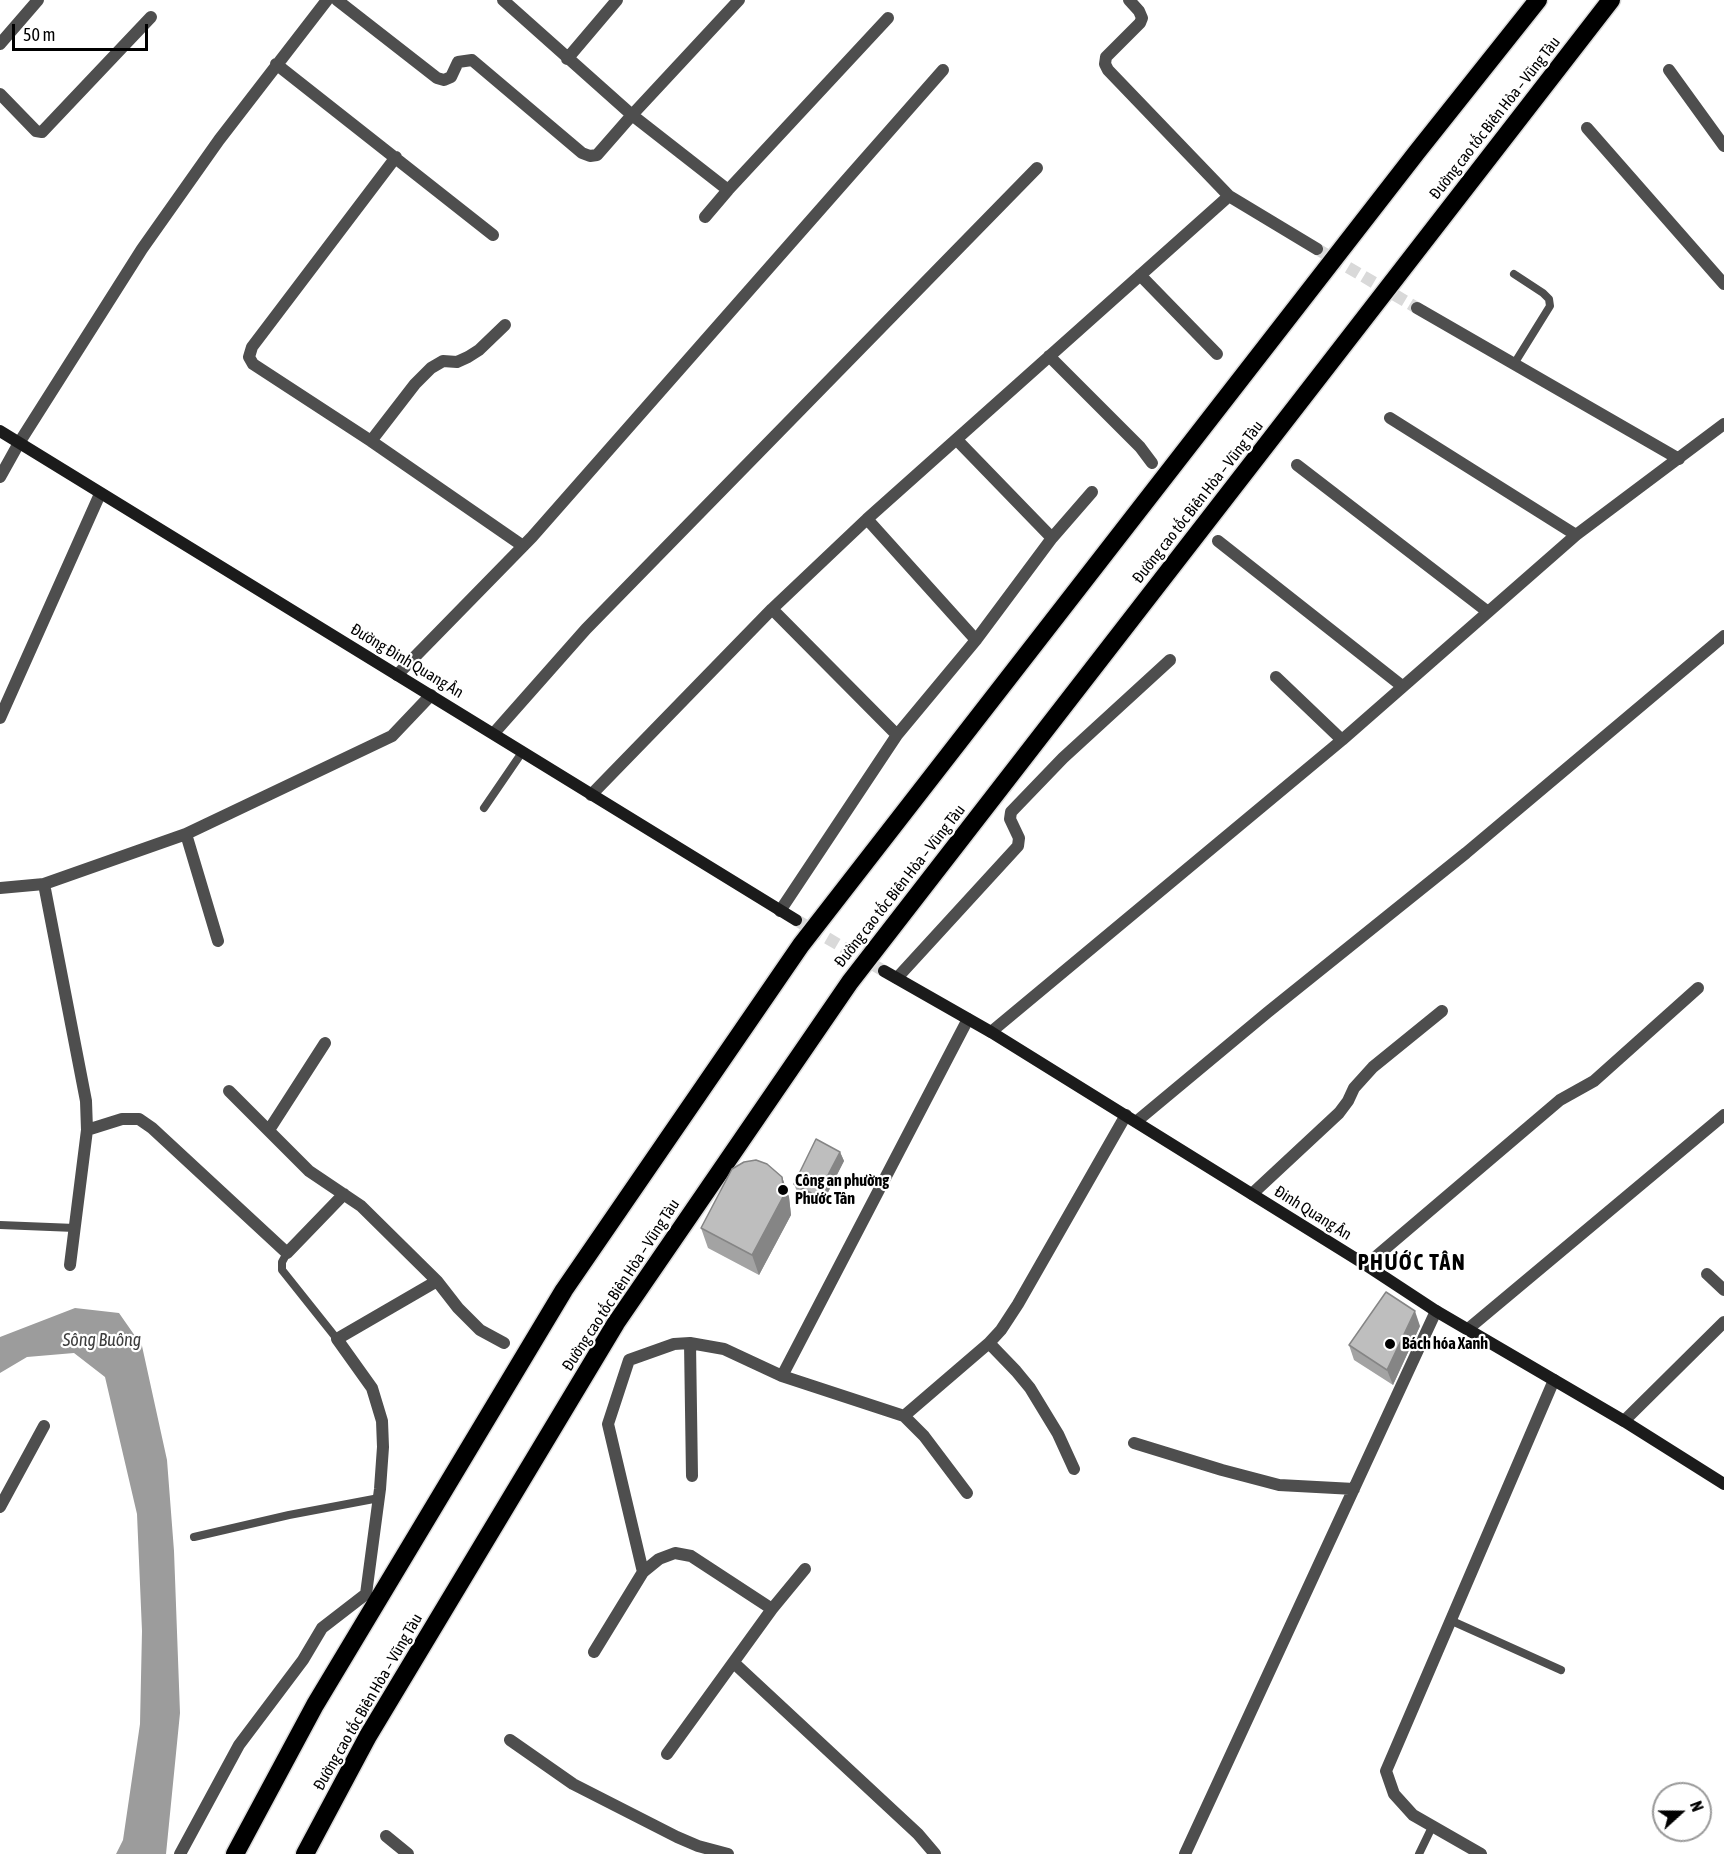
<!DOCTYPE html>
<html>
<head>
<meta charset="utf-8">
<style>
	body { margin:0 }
	#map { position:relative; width:1724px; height:1854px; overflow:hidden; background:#fff; font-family:"Asap Condensed",sans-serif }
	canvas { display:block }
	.north { position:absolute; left:1652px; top:1782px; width:60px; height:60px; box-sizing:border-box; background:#fff; border:2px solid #999; border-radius:50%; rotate:69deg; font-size:16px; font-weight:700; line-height:24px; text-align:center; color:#000 }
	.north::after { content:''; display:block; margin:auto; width:21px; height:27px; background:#000; clip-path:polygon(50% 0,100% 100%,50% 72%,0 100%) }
	.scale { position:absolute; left:12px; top:24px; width:136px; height:27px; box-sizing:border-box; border:3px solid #000; border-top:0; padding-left:8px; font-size:18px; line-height:21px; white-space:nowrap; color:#000; -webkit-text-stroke:4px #fff; paint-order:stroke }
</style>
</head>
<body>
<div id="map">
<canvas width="1724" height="1854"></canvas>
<div class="north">N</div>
<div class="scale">50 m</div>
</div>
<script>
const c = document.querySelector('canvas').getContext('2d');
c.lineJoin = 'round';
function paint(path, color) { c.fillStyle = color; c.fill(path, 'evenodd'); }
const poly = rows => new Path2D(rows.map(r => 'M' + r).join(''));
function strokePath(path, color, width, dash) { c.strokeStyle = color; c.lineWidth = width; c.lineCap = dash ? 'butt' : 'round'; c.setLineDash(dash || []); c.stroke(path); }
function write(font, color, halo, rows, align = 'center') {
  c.font = font + ' "Asap Condensed",sans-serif'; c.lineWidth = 4.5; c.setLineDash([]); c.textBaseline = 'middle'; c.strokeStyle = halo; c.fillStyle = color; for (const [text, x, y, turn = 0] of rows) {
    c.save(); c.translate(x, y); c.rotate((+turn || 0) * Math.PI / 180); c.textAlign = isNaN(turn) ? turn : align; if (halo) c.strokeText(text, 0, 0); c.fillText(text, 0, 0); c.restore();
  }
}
paint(poly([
	[75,1308,119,1313,142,1346,167,1460,174,1551,180,1713,166,1854,116,1854,123,1840,140,1724,142,1631,137,1514,105,1377,74,1353,27,1357,0,1373,0,1337]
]), '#9c9c9c');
strokePath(poly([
	[1317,249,1417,308]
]), '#d9d9d9', 12, [12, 6]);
strokePath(poly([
	[796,920,884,971]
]), '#d9d9d9', 12, [12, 6]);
const highway = poly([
	[235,1854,315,1705,564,1290,801,945,1417,152,1538,0],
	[305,1854,368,1736,616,1323,850,982,1611,0]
]);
strokePath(highway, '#dbdbdb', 21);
strokePath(poly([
	[1514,274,1543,293,1549,299,1550,306,1514,364],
	[484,808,523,751],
	[0,1225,75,1228],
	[287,1253,282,1262,282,1270,337,1339],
	[194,1537,289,1515,379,1498],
	[1452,1621,1561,1670],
	[1419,1854,1432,1827]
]), '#4e4e4e', 8);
strokePath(poly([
	[337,0,437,78,444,80,451,77,458,62,472,60,582,153,590,156,597,155,632,115,728,190,888,18],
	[503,0,632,115,739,0],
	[1129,0,1139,11,1142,18,1140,23,1106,57,1105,64,1108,70,1229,196,1317,249],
	[0,44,38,0],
	[567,59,617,0],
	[276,64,493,235],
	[1669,70,1724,146],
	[0,94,36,131,42,132,151,17],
	[1587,128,1724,284],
	[396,157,252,347,249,357,253,364,371,441,523,546],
	[705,217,728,190],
	[1140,275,1217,354],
	[1417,308,1679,459],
	[1049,356,1140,447,1152,463],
	[1390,418,1576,535],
	[957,440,1052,538],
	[371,441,415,384,431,368,443,361,457,362,468,357,479,350,505,325],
	[1297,465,1488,612],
	[0,477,19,443,142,249,219,140,327,0],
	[867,519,1229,196],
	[1218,541,1402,686],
	[772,609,897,735,976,640,1052,538,1092,492],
	[397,675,532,537,943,70],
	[1276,677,1342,740],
	[0,718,100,494],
	[494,733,586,629,1037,168],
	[591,795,772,609,867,519,976,640],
	[186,834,218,941],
	[44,884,86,1101,87,1130,70,1265],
	[0,888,44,884,186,834,392,736,431,695],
	[780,911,897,735],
	[897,978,1018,846,1019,838,1010,819,1011,812,1063,758,1170,660],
	[991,1032,1342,740,1576,535,1724,424],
	[229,1091,309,1171,361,1206,437,1281,458,1308,480,1330,504,1343],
	[1137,1121,1268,1012,1466,853,1724,636],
	[87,1130,122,1119,139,1119,152,1128,287,1253,344,1194],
	[269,1130,325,1043],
	[1252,1194,1339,1113,1348,1101,1354,1088,1373,1067,1442,1011],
	[1366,1265,1560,1100,1594,1081,1698,988],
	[1707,1274,1724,1290],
	[1468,1329,1724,1115],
	[690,1343,692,1476],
	[989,1343,1016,1371,1030,1388,1058,1434,1074,1469],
	[782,1376,968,1019],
	[904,1416,989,1343,1001,1330,1018,1304,1126,1115],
	[1624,1421,1724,1322],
	[1134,1443,1222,1470,1279,1485,1354,1489],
	[0,1507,44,1426],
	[643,1572,608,1424,629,1360,674,1344,690,1343,724,1349,782,1376,904,1416,924,1436,967,1493],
	[594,1652,643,1572,659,1559,675,1553,691,1556,772,1609],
	[734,1663,918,1834,935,1854],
	[510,1740,573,1784,677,1837,698,1846,728,1854],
	[667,1754,772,1609,805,1569],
	[386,1836,408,1854],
	[180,1854,239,1745,303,1660,322,1628,366,1594,380,1489,383,1447,382,1421,372,1388,337,1339,437,1281],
	[1185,1854,1436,1311],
	[1481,1854,1413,1815,1394,1794,1386,1771,1554,1380]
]), '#4e4e4e', 12);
strokePath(poly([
	[0,431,796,920],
	[884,971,991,1032,1366,1265,1436,1311,1624,1421,1724,1484]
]), '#1b1b1b', 12);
strokePath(highway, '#000', 18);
paint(poly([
	[840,1152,844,1161,821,1206,798,1194,794,1184],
	[782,1177,789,1197,791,1215,759,1275,708,1248,701,1228],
	[1420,1326,1393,1385,1354,1360,1349,1345]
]), '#a3a3a3');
paint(poly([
	[840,1152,844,1161,821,1206,817,1196],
	[782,1177,789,1197,791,1215,759,1275,752,1255],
	[1415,1311,1420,1326,1393,1385,1387,1370]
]), '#858585');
const building = poly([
	[816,1139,840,1152,817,1196,794,1184,816,1139],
	[756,1160,767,1164,782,1177,784,1195,752,1255,701,1228,732,1169,744,1162,756,1160],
	[1386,1292,1415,1311,1387,1370,1349,1345,1386,1292]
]);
paint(building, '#bebebe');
strokePath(building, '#858585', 1.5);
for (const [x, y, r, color] of [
	[783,1190,6,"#000"],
	[1390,1344,6,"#000"]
]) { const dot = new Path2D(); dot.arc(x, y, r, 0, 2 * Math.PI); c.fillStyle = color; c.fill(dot); strokePath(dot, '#fff', 2); }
write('16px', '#000', '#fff', [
	["Đường cao tốc Biên Hòa – Vũng Tàu",1495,118,-52],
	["Đường cao tốc Biên Hòa – Vũng Tàu",1198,502,-52],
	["Đường Đinh Quang Ân",407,661,31],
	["Đường cao tốc Biên Hòa – Vũng Tàu",900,886,-52],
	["Đinh Quang Ân",1313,1213,32],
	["Đường cao tốc Biên Hòa – Vũng Tàu",621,1285,-57],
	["Đường cao tốc Biên Hòa – Vũng Tàu",368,1702,-60]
]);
write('bold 16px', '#000', '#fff', [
	["Công an phường",795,1181],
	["Phước Tân",795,1199],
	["Bách hóa Xanh",1402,1344]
], 'left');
write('italic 18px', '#3d3d3d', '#fff', [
	["Sông Buông",102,1340]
]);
c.letterSpacing = '1.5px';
write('bold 22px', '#000', '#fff', [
	["PHƯỚC TÂN",1412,1263]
]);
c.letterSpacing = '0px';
</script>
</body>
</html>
